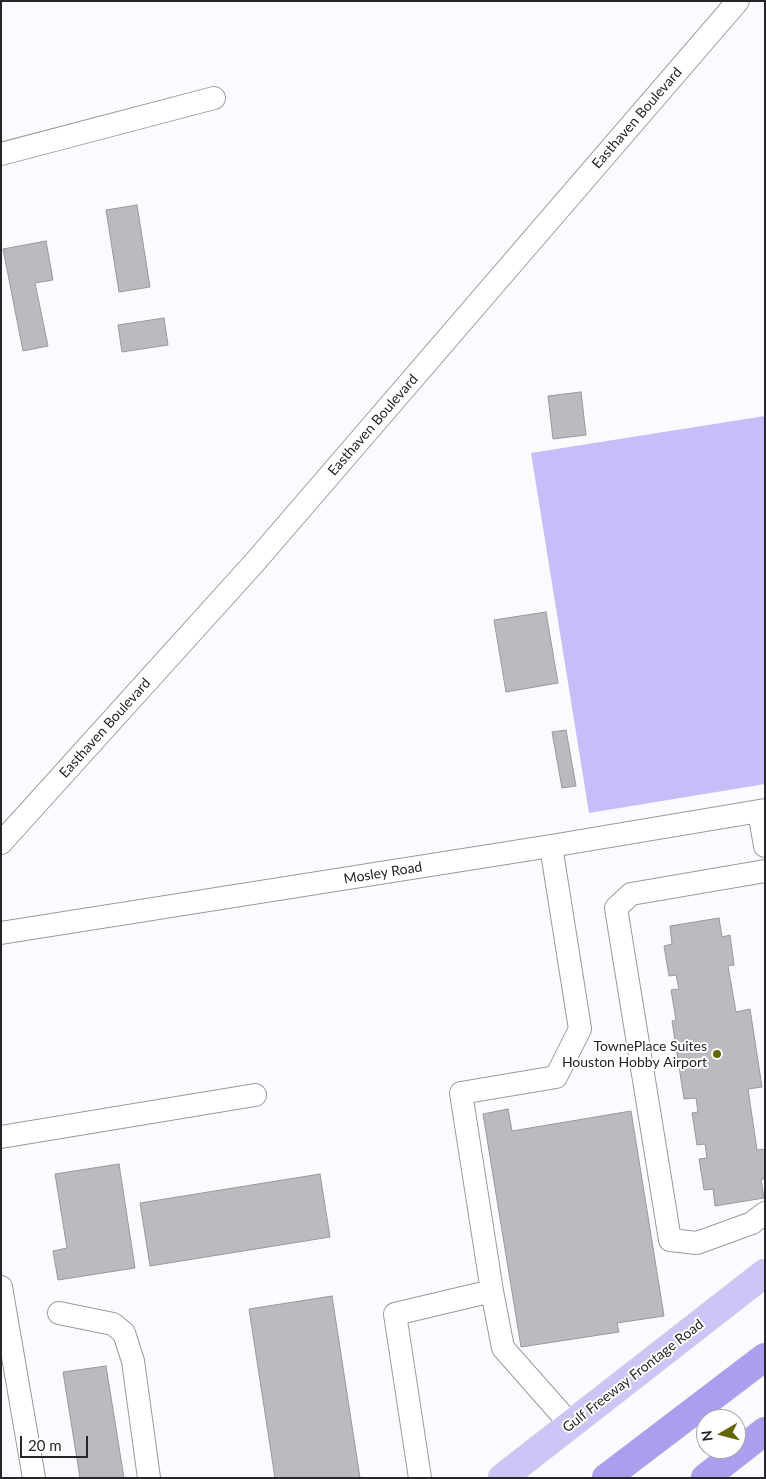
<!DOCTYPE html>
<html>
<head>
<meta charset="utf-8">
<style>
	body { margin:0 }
	#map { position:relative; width:766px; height:1479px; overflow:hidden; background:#fbfaff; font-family:Lato,sans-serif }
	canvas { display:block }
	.frame { position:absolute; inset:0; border:2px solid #262628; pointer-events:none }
	.north { position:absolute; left:696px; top:1409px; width:50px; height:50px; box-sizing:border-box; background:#fff; border:1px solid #a8a8a9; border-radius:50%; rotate:262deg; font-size:14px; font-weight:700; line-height:20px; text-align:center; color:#262628 }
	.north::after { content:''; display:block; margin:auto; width:18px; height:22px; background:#646600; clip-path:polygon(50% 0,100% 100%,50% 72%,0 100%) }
	.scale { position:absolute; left:20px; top:1436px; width:68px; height:22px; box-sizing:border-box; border:2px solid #262628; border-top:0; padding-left:6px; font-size:15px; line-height:18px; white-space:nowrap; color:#262628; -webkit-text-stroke:4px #fff; paint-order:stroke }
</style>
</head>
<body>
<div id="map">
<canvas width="766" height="1479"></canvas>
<div class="frame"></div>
<div class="north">N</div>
<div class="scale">20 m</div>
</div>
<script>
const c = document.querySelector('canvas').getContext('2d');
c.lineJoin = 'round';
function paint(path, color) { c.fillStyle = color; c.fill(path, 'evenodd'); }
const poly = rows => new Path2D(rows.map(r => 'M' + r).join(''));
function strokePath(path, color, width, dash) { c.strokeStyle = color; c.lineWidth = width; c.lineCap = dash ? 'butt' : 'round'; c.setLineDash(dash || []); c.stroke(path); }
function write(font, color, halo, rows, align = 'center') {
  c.font = font + ' Lato,sans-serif'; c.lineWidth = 4; c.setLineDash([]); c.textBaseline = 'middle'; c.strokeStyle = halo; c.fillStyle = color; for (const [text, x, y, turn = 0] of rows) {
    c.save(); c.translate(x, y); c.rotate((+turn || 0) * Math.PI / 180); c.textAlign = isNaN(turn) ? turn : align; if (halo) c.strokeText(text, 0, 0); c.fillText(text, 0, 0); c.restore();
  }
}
paint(poly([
	[765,416,765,784,589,813,531,453]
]), '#c6bdf9');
const building = poly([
	[137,205,150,287,119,292,106,210,137,205],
	[46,241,53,280,35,283,48,346,23,351,3,249,46,241],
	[164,318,168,345,122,352,118,325,164,318],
	[581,392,586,435,553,439,548,396,581,392],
	[546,612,558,683,506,692,494,620,546,612],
	[566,730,576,786,562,788,552,732,566,730],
	[719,918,722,937,730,935,734,965,728,966,736,1012,750,1009,762,1087,748,1089,757,1150,765,1149,765,1179,761,1179,764,1198,715,1206,713,1189,704,1190,699,1159,707,1158,705,1144,697,1145,692,1113,698,1112,696,1098,684,1099,672,1021,676,1020,671,990,679,989,676,975,669,976,664,946,672,944,670,926,719,918],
	[508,1109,512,1131,631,1111,664,1316,617,1323,619,1332,521,1347,483,1114,508,1109],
	[119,1164,135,1268,58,1280,53,1251,67,1248,55,1174,119,1164],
	[320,1174,330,1237,150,1266,140,1203,320,1174],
	[332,1296,360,1478,275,1478,249,1309,332,1296],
	[106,1366,124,1478,80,1478,63,1372,106,1366]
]);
paint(building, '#bbbac0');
strokePath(building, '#98989d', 1);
const minor = poly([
	[1,154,214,98],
	[759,811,765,846],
	[1,843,255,562,738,1],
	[765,871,631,894,616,908,670,1240,697,1243,752,1223,765,1213],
	[1,933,551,846,765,810],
	[1,1137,255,1095],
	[1,1287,34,1478],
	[492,1291,461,1093,556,1077,580,1029,551,846],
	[59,1313,113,1324,124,1333,133,1361,149,1478],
	[420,1478,395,1314,492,1291,503,1348,571,1425]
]);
const major = poly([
	[502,1478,765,1273]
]);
const highway = poly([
	[606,1478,765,1357],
	[705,1478,765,1431]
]);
strokePath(minor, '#9a999f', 24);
strokePath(major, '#d8d8d8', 29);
strokePath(highway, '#d8d8d8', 29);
strokePath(minor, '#fff', 22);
strokePath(major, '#cdc5f5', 28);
strokePath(highway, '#ab9eef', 28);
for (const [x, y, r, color] of [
	[717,1054,5,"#646600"]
]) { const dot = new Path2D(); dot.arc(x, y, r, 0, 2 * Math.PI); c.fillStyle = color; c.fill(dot); strokePath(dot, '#fff', 2); }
write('14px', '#262628', '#fff', [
	["Easthaven Boulevard",637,118,-49],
	["Easthaven Boulevard",373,425,-49],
	["Easthaven Boulevard",105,728,-48],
	["Mosley Road",383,873,-9],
	["Gulf Freeway Frontage Road",633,1376,-38]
]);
write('14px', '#262628', '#fff', [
	["TownePlace Suites",707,1046],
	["Houston Hobby Airport",707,1062]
], 'right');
</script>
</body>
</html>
